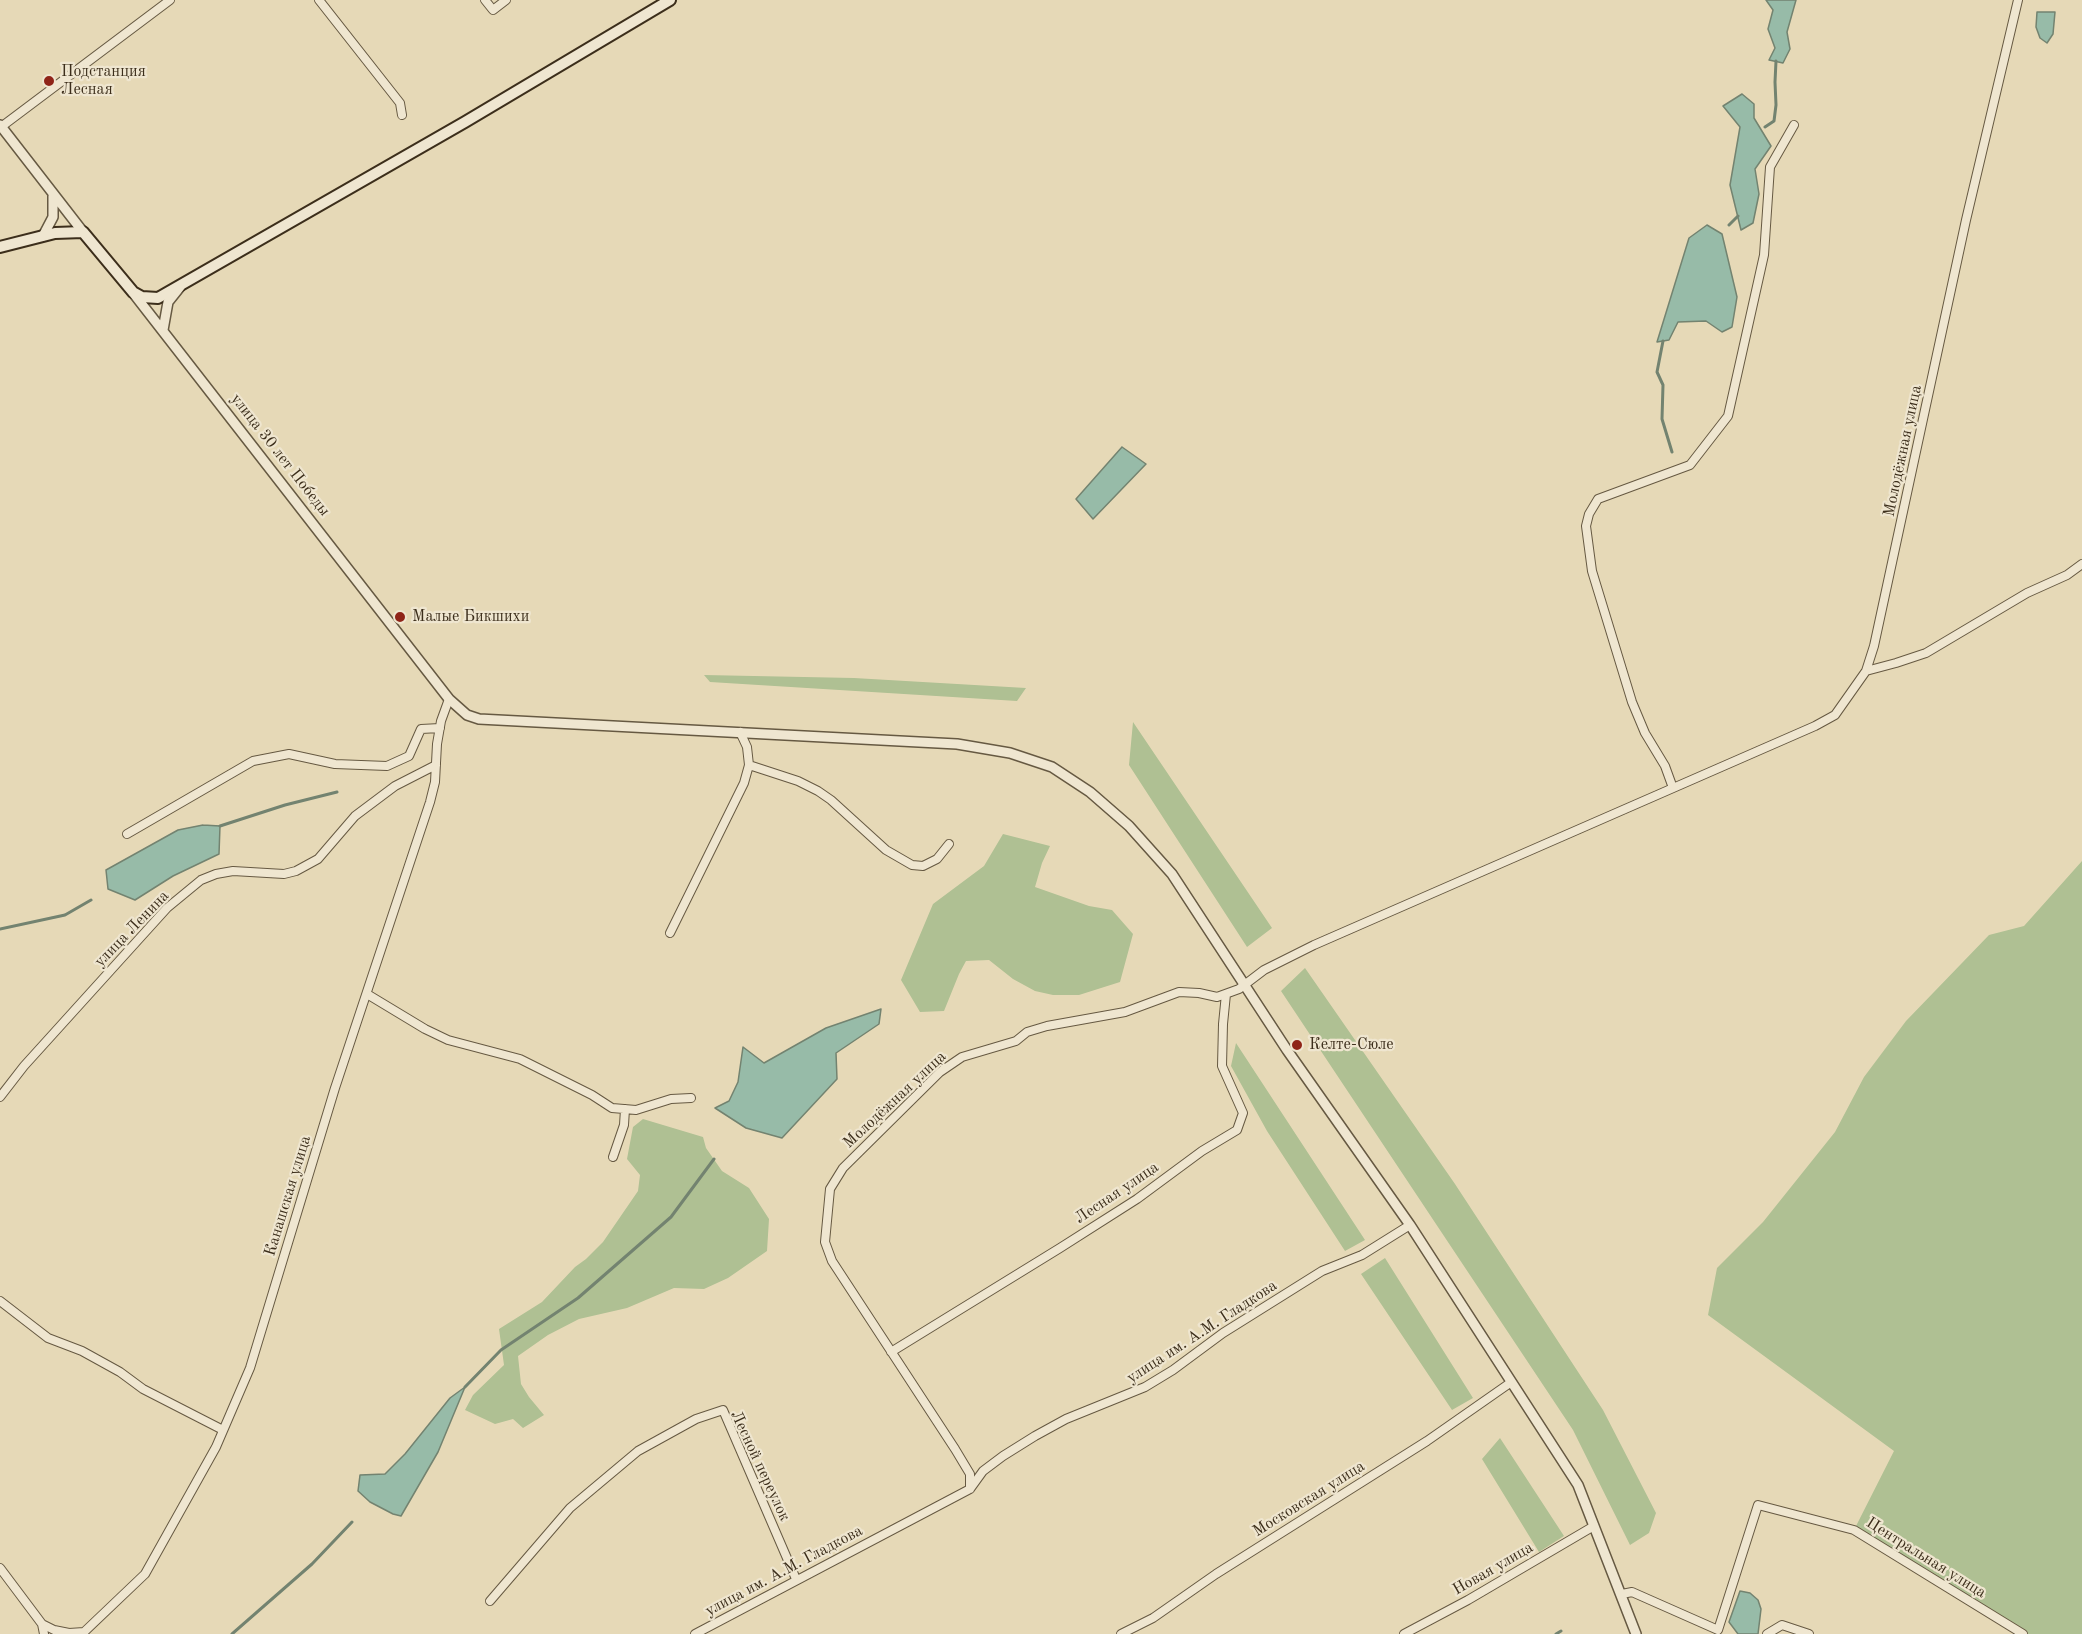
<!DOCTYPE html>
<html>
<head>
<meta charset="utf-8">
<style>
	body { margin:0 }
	canvas { display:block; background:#e6d9b7 }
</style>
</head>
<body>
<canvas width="2082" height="1634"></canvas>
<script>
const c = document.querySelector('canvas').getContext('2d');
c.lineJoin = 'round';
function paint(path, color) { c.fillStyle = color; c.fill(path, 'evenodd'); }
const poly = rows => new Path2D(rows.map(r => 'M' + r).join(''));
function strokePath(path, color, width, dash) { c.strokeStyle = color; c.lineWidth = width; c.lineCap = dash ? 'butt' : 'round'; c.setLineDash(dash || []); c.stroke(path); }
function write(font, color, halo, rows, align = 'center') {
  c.font = font + ' "Old Standard TT",serif'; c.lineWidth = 4.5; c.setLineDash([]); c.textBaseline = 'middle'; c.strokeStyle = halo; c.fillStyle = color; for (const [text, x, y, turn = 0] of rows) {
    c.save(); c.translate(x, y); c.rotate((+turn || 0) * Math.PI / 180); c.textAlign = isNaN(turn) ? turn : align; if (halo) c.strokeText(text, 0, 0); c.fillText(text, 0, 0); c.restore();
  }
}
paint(poly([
	[704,675,854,678,1026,688,1017,701,710,682],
	[1133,722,1272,928,1247,947,1129,765],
	[1003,834,1050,846,1042,863,1035,887,1089,906,1112,910,1133,934,1120,982,1079,995,1053,995,1035,991,1013,979,989,960,966,961,959,974,944,1011,920,1012,901,980,933,904,984,866],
	[2082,861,2082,1634,2023,1634,1854,1530,1894,1451,1708,1315,1717,1268,1763,1222,1835,1132,1864,1077,1906,1021,1989,935,2024,926],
	[1305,968,1455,1184,1603,1410,1656,1513,1649,1533,1630,1545,1573,1430,1281,991],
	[1236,1043,1365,1240,1345,1251,1267,1131,1231,1066],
	[643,1119,703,1137,706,1148,722,1171,749,1188,769,1219,767,1251,728,1278,704,1289,674,1288,627,1308,579,1319,548,1335,518,1356,521,1384,529,1397,544,1415,523,1428,513,1419,495,1424,465,1410,473,1395,504,1365,499,1329,542,1302,575,1267,586,1259,603,1242,638,1191,640,1175,627,1159,633,1127],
	[1385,1258,1473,1398,1452,1410,1361,1274],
	[1500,1438,1564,1536,1539,1552,1482,1459]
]), '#afc093');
const water = poly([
	[1766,0,1796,0,1787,32,1790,49,1783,63,1769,60,1775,48,1768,29,1773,10,1766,0],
	[2037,12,2055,12,2053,34,2047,43,2040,38,2036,27,2037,12],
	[1742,94,1754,104,1754,118,1771,146,1755,169,1759,194,1753,223,1741,230,1730,185,1740,127,1723,106,1742,94],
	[1707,225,1722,234,1737,297,1732,327,1722,332,1706,321,1678,322,1669,340,1657,342,1689,238,1707,225],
	[1122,447,1146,464,1093,519,1076,499,1122,447],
	[203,825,220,826,219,854,173,876,135,900,108,889,106,870,178,830,203,825],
	[881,1009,879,1024,836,1053,837,1079,782,1138,746,1128,715,1108,729,1101,738,1082,743,1047,764,1063,826,1028,881,1009],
	[465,1387,438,1452,401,1516,393,1514,370,1502,358,1491,360,1475,385,1474,405,1454,450,1398,465,1387],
	[1740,1591,1750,1593,1758,1600,1761,1609,1758,1634,1738,1634,1729,1622,1740,1591]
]);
paint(water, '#97bba8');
strokePath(water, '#738370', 1.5);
strokePath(poly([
	[1765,127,1774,121,1776,105,1775,82,1776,61],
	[1729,225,1738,216],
	[1663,341,1657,372,1663,385,1662,419,1672,452],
	[220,826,285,805,337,792],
	[0,929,65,915,91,900],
	[465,1387,501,1350,578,1298,671,1217,714,1159],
	[232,1634,312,1564,352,1522],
	[1556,1634,1561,1631]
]), '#738370', 3);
const minor = poly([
	[319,0,400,103,402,115],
	[485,0,493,10,506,0],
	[2018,0,1966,220,1874,646,1866,671,1896,663,1926,653,2027,593,2067,575,2082,564],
	[1,127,170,0],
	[749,765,798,781,818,791,831,800,886,850,912,865,923,866,937,859,949,844],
	[1673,788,1665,766,1645,733,1632,702,1592,571,1586,526,1589,514,1598,499,1690,465,1728,416,1764,255,1770,167,1794,125],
	[127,834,253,761,289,754,335,764,387,766,409,756,421,729,440,728],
	[670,933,744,783,749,765,747,747,740,732],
	[367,994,425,1029,448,1040,520,1059,592,1095,612,1108,636,1110,671,1099,691,1098],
	[0,1097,24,1066,167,908,201,880,216,874,233,871,284,874,296,871,318,859,355,816,395,786,436,765],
	[613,1157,624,1125,625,1109],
	[0,1301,48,1338,82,1351,120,1372,143,1389,223,1430],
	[891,1352,1060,1248,1137,1199,1202,1151,1237,1130,1243,1113,1222,1066,1223,1024,1226,994],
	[970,1489,970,1474,955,1449,832,1261,825,1242,830,1189,843,1168,940,1072,962,1057,1016,1041,1027,1032,1047,1026,1125,1012,1179,992,1199,993,1217,997,1239,989,1264,970,1314,945,1815,726,1835,715,1866,671],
	[0,1568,42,1624,44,1634],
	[1622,1594,1632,1592,1718,1630,1758,1505,1854,1530,2023,1634],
	[490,1601,570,1508,638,1451,696,1419,723,1410,796,1579],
	[42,1624,54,1630,69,1633,84,1632],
	[82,1634,145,1574,216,1447,250,1368,335,1088,430,802,435,782,437,744,441,721,449,699],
	[695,1634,970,1489,983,1471,1003,1456,1035,1436,1066,1419,1145,1387,1173,1370,1223,1333,1322,1271,1362,1255,1410,1225],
	[1121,1634,1153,1618,1216,1574,1427,1441,1510,1383],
	[1404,1634,1468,1600,1594,1526],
	[1767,1634,1782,1625,1809,1634]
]);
const tertiary = poly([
	[0,125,83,232],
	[43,236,53,217,53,196],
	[134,294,449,699,467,715,479,719,957,744,1010,753,1052,767,1090,792,1129,826,1172,874,1287,1050,1410,1225,1578,1485,1636,1634],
	[163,330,168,302,180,287]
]);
const secondary = poly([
	[0,247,55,233,83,232,133,292,142,297,158,298,465,122,670,0]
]);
strokePath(minor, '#665942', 10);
strokePath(tertiary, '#665942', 12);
strokePath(secondary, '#3c2e1b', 14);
strokePath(minor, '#efe6d0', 8);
strokePath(tertiary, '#efe6d0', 9);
strokePath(secondary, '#efe6d0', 10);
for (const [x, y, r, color] of [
	[49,81,6,"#8f2418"],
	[400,617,6,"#8f2418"],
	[1297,1045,6,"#8f2418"]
]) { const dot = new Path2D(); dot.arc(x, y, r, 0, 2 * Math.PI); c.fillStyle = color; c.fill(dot); strokePath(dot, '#efe6d0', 2); }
write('16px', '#3c2e1b', '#efe6d0', [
	["Подстанция",61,72],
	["Лесная",61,90],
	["Малые Бикшихи",412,617],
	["Келте-Сюле",1309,1045]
], 'left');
write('16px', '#3c2e1b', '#efe6d0', [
	["Молодёжная улица",1903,451,-78],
	["улица 30 лет Победы",280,455,52],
	["улица Ленина",132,929,-46],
	["Молодёжная улица",895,1100,-43],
	["Лесная улица",1117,1193,-34],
	["Канашская улица",288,1196,-73],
	["улица им. А.М. Гладкова",1202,1332,-33],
	["Лесной переулок",760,1466,65],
	["Московская улица",1309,1499,-32],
	["Центральная улица",1926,1558,32],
	["Новая улица",1493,1569,-30],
	["улица им. А.М. Гладкова",784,1571,-28]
]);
</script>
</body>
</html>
